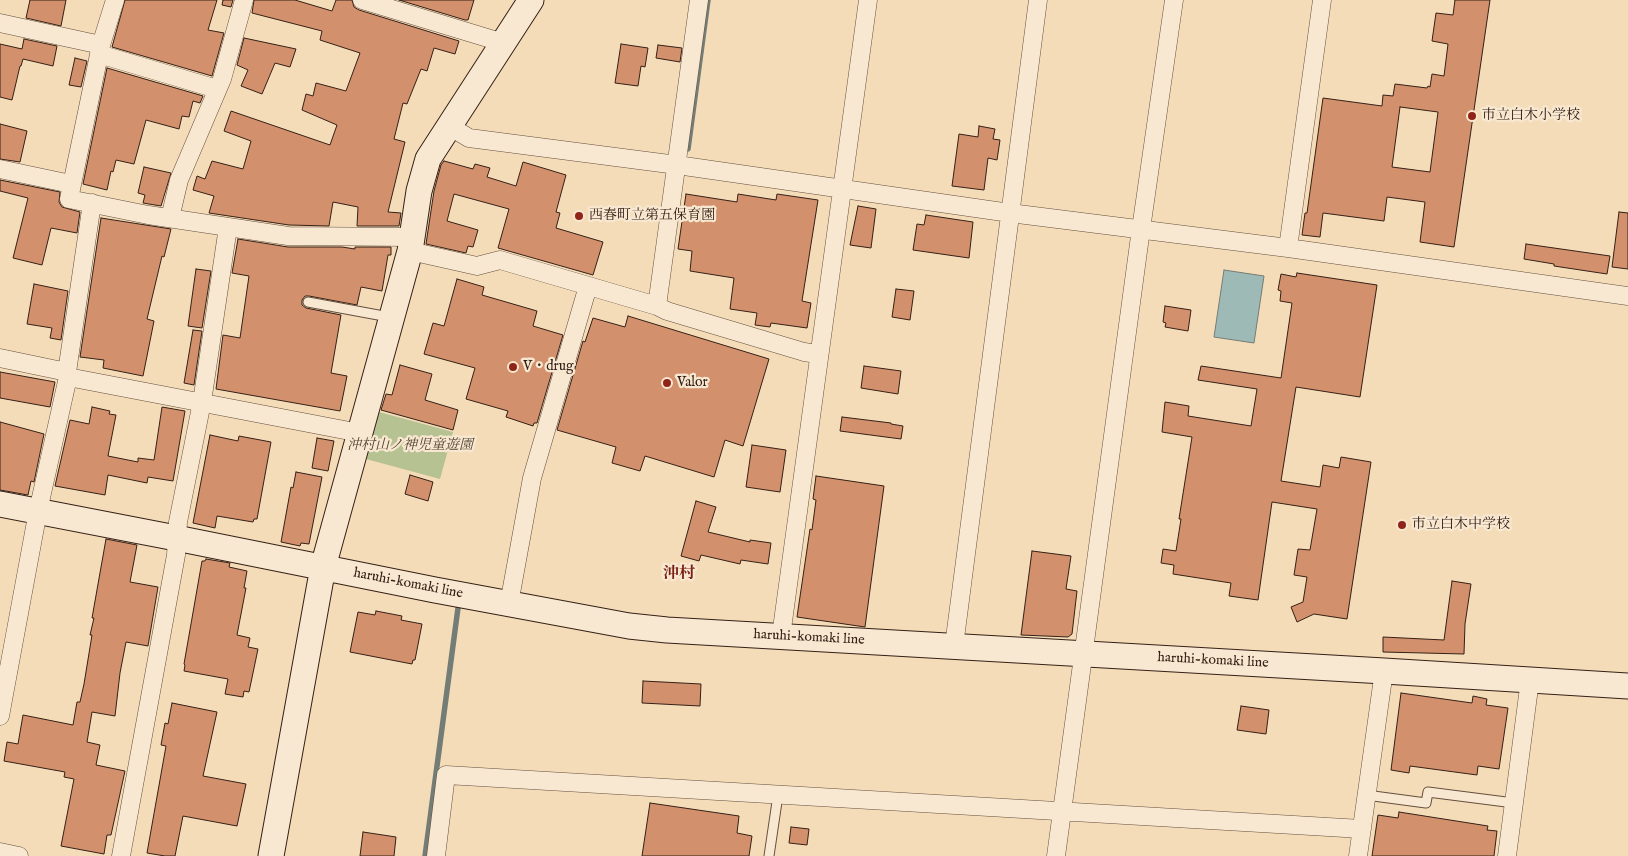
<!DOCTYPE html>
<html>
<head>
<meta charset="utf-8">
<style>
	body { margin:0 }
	canvas { display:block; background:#f4dcb8 }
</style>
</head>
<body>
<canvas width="1628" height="856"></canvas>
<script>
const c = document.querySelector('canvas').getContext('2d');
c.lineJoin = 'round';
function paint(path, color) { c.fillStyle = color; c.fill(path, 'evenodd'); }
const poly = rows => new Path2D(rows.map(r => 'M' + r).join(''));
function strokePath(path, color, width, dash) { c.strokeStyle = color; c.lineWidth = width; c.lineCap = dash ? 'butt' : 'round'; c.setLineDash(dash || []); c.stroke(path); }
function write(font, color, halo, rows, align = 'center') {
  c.font = font + ' "IM FELL English","Noto Serif JP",serif'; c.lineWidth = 4.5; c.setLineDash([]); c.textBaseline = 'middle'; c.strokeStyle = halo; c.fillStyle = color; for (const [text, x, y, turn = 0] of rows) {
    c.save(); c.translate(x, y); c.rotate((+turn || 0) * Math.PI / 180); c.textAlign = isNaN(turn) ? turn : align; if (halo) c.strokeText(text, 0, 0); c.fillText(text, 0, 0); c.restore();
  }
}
paint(poly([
	[379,412,453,432,440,479,366,459]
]), '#b7c292');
const water = poly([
	[1224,270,1264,276,1254,343,1214,337,1224,270]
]);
paint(water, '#9ebab6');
strokePath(water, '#747c76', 1);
strokePath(poly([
	[688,149,708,0],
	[425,856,458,608]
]), '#747c76', 5.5);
const building = poly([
	[30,0,66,0,61,26,26,18,30,0],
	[125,0,217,0,208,30,224,33,212,76,112,47,125,0],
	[223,0,233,0,231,7,222,5,223,0],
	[254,0,295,0,332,11,336,0,352,0,354,7,359,10,459,41,455,54,434,48,427,71,421,69,407,104,403,103,394,139,405,142,388,212,401,213,399,226,357,226,358,207,333,202,329,226,289,225,209,213,214,196,193,190,197,176,205,179,212,161,243,169,251,141,224,131,231,111,330,145,337,125,302,110,306,94,313,96,316,83,346,91,360,53,320,40,322,31,252,13,254,0],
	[399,0,474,0,468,20,465,20,399,0],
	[1455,0,1490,0,1454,247,1420,242,1425,202,1387,197,1384,221,1323,213,1320,237,1302,235,1305,213,1307,213,1323,98,1382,106,1383,95,1393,96,1395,84,1427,88,1428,86,1430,87,1432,74,1444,76,1448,44,1432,41,1436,13,1453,15,1455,0],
	[1400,107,1438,112,1430,172,1392,167,1400,107],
	[244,38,296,49,290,67,275,63,262,94,241,86,248,70,237,65,244,38],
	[24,39,57,46,53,66,23,59,21,66,20,66,12,100,0,97,0,44,22,49,24,39],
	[621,44,648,48,645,67,641,66,638,86,615,83,621,44],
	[658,45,682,48,680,62,656,58,658,45],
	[75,58,87,61,81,87,69,85,75,58],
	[107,68,203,96,200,103,193,101,189,117,182,116,179,129,146,120,134,164,116,160,113,172,111,171,107,190,83,184,107,68],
	[0,124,27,131,20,162,0,159,0,124],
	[979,126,995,129,993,139,1000,140,997,160,988,158,984,190,952,186,959,134,978,137,979,126],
	[444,161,473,169,475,164,490,168,487,177,516,186,523,162,566,175,556,212,560,213,556,228,603,242,593,275,498,248,509,209,454,194,447,221,478,230,473,247,468,246,466,253,426,244,434,191,441,165,444,161],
	[144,167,171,173,161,206,143,203,145,195,138,193,144,167],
	[0,180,60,192,59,202,62,207,80,212,77,233,51,228,42,265,13,258,28,198,0,191,0,180],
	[686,194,737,202,738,194,776,200,777,194,818,200,802,301,811,303,807,328,771,323,770,327,755,325,757,313,730,309,734,278,690,271,692,251,678,249,686,194],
	[858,206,876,209,871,248,850,245,858,206],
	[1619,212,1628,213,1628,269,1612,267,1619,212],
	[926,215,973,222,969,258,913,250,917,224,924,225,926,215],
	[101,218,171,229,164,257,162,256,147,319,154,321,143,376,103,368,104,360,80,357,101,218],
	[238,239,288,247,342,247,355,249,355,247,391,247,391,255,388,255,382,291,361,287,357,305,309,296,305,296,302,300,302,305,306,308,341,315,331,373,347,376,340,411,216,389,223,335,240,338,249,276,232,273,238,239],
	[1526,244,1610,256,1607,274,1554,266,1554,264,1524,259,1526,244],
	[196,269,211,271,202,328,188,326,196,269],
	[1297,273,1377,285,1360,397,1296,387,1281,481,1320,487,1323,465,1339,468,1341,457,1371,462,1347,619,1314,614,1297,622,1291,607,1303,602,1307,577,1294,575,1298,549,1310,550,1317,509,1272,502,1258,600,1229,596,1231,583,1173,574,1174,565,1161,563,1163,549,1176,551,1181,519,1179,519,1192,437,1162,432,1165,402,1189,406,1188,416,1251,426,1257,389,1198,380,1201,366,1281,378,1292,303,1280,301,1281,291,1278,290,1281,274,1296,277,1297,273],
	[457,279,484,287,482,295,537,311,533,326,563,335,537,423,534,423,533,426,506,417,508,411,466,399,475,368,424,354,433,323,444,326,457,279],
	[34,284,68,291,61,340,50,338,52,328,27,324,34,284],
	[896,289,914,291,910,320,892,317,896,289],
	[1165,306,1191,310,1188,331,1165,327,1166,323,1163,322,1165,306],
	[628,316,769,359,743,446,725,440,714,477,645,456,640,471,612,463,616,447,557,430,583,341,585,342,593,318,625,327,628,316],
	[193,330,202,331,194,385,184,383,193,330],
	[400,365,432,374,425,400,458,410,453,430,381,410,386,394,392,395,400,365],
	[864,366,901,371,898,394,861,388,864,366],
	[0,372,55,382,50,407,0,398,0,372],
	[92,407,110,411,109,414,116,415,108,456,138,462,138,458,154,460,162,407,185,411,173,481,148,477,147,483,108,475,105,495,55,486,70,420,89,424,92,407],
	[842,417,891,423,891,424,903,426,901,439,840,431,842,417],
	[0,422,44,434,34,482,31,481,28,495,0,490,0,422],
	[210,435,238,441,239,436,271,442,257,519,254,519,253,522,217,516,215,528,193,523,210,435],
	[317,438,334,441,328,471,312,468,317,438],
	[752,445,786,450,780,492,746,487,752,445],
	[296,472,322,477,309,544,301,543,300,546,281,542,291,487,293,488,296,472],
	[410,475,433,482,428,501,405,494,410,475],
	[816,476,884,486,865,627,797,617,810,529,812,530,816,500,813,499,816,476],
	[696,501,716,507,708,532,750,542,750,540,771,543,768,564,741,560,740,564,701,555,699,561,681,556,696,501],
	[106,539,137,545,130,582,158,587,148,646,126,642,120,673,115,716,92,712,87,742,100,745,96,765,125,771,111,835,107,835,104,854,61,846,74,779,64,777,65,772,4,761,7,742,18,744,23,715,73,725,77,702,80,702,84,684,92,635,90,635,94,618,92,618,106,539],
	[1032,551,1071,556,1066,589,1077,591,1072,634,1068,637,1021,635,1032,551],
	[206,559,230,563,229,567,247,571,244,588,246,588,237,635,250,638,248,647,258,649,249,692,244,691,243,697,225,694,228,679,184,671,185,665,184,664,202,561,205,561,206,559],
	[1452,581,1471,584,1465,624,1464,654,1383,652,1383,637,1444,640,1452,581],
	[376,611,402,616,401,620,422,624,415,660,413,660,412,664,350,652,358,612,375,615,376,611],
	[643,681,701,684,700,706,642,703,643,681],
	[1401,693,1472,703,1473,696,1487,699,1486,705,1508,708,1499,769,1478,766,1477,775,1410,766,1409,773,1391,770,1401,693],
	[172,703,217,712,203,776,246,784,237,826,183,816,175,856,165,856,147,853,166,746,161,745,165,723,168,724,172,703],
	[1241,706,1269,710,1266,734,1237,730,1241,706],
	[650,803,739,816,737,833,752,836,749,856,642,856,650,803],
	[1399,812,1488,826,1487,830,1497,831,1494,856,1372,856,1378,815,1398,818,1399,812],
	[791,827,809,829,807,845,789,843,791,827],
	[363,832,396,837,394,856,360,856,363,832]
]);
paint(building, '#d2906c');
strokePath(building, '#352016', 1);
const lane = poly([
	[308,302,389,317],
	[1366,795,1426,803,1428,792,1514,803],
	[769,856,778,795]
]);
const street = poly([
	[115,0,101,45,69,199,148,215,288,236,412,237],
	[362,0,504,43],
	[0,23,101,45],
	[99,54,217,89],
	[449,126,469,138,677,165,1010,213,1288,248,1628,296],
	[0,169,71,184],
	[170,218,179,180,222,79,244,0],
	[1288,248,1322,0],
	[410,251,477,266,500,260,657,306,667,311,804,352,818,354],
	[657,306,699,0],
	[0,358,67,372],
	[68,377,360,433],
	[509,604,532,478,588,286],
	[781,636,868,0],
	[954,646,1038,0],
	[0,716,38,511,68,377,67,372,92,203],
	[0,852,19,856],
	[121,856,176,555,178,522,202,402,228,227],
	[436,856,446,775,1362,829],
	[1056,856,1141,229,1174,0],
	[1358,856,1384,671],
	[1507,856,1530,680]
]);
const secondary = poly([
	[0,504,176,538,435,590,629,626,667,630,1384,671,1628,686],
	[271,856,323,567,410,251,419,191,428,159,531,0]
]);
strokePath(lane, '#654f3e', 11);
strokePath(street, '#654f3e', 19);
strokePath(secondary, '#352016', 27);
strokePath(lane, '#f8e8d1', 9);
strokePath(street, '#f8e8d1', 18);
strokePath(secondary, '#f8e8d1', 25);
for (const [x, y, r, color] of [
	[1472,116,5,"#8f2418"],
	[579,216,5,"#8f2418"],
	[513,367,5,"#8f2418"],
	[667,383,5,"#8f2418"],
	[1402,525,5,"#8f2418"]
]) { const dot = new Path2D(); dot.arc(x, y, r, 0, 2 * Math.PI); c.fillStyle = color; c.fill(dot); strokePath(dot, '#f8e8d1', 2); }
write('14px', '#352016', '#f8e8d1', [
	["市立白木小学校",1482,116],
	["西春町立第五保育園",589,216],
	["V・drug",523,367],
	["Valor",677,383],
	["市立白木中学校",1412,525]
], 'left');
write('italic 14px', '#564835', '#f8e8d1', [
	["沖村山ノ神児童遊園",410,446]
]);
write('14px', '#352016', '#f8e8d1', [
	["haruhi-komaki line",408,584,11],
	["haruhi-komaki line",809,638,3],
	["haruhi-komaki line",1213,661,3]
]);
write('bold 16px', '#7a1f14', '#f8e8d1', [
	["沖村",679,575]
]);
</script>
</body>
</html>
